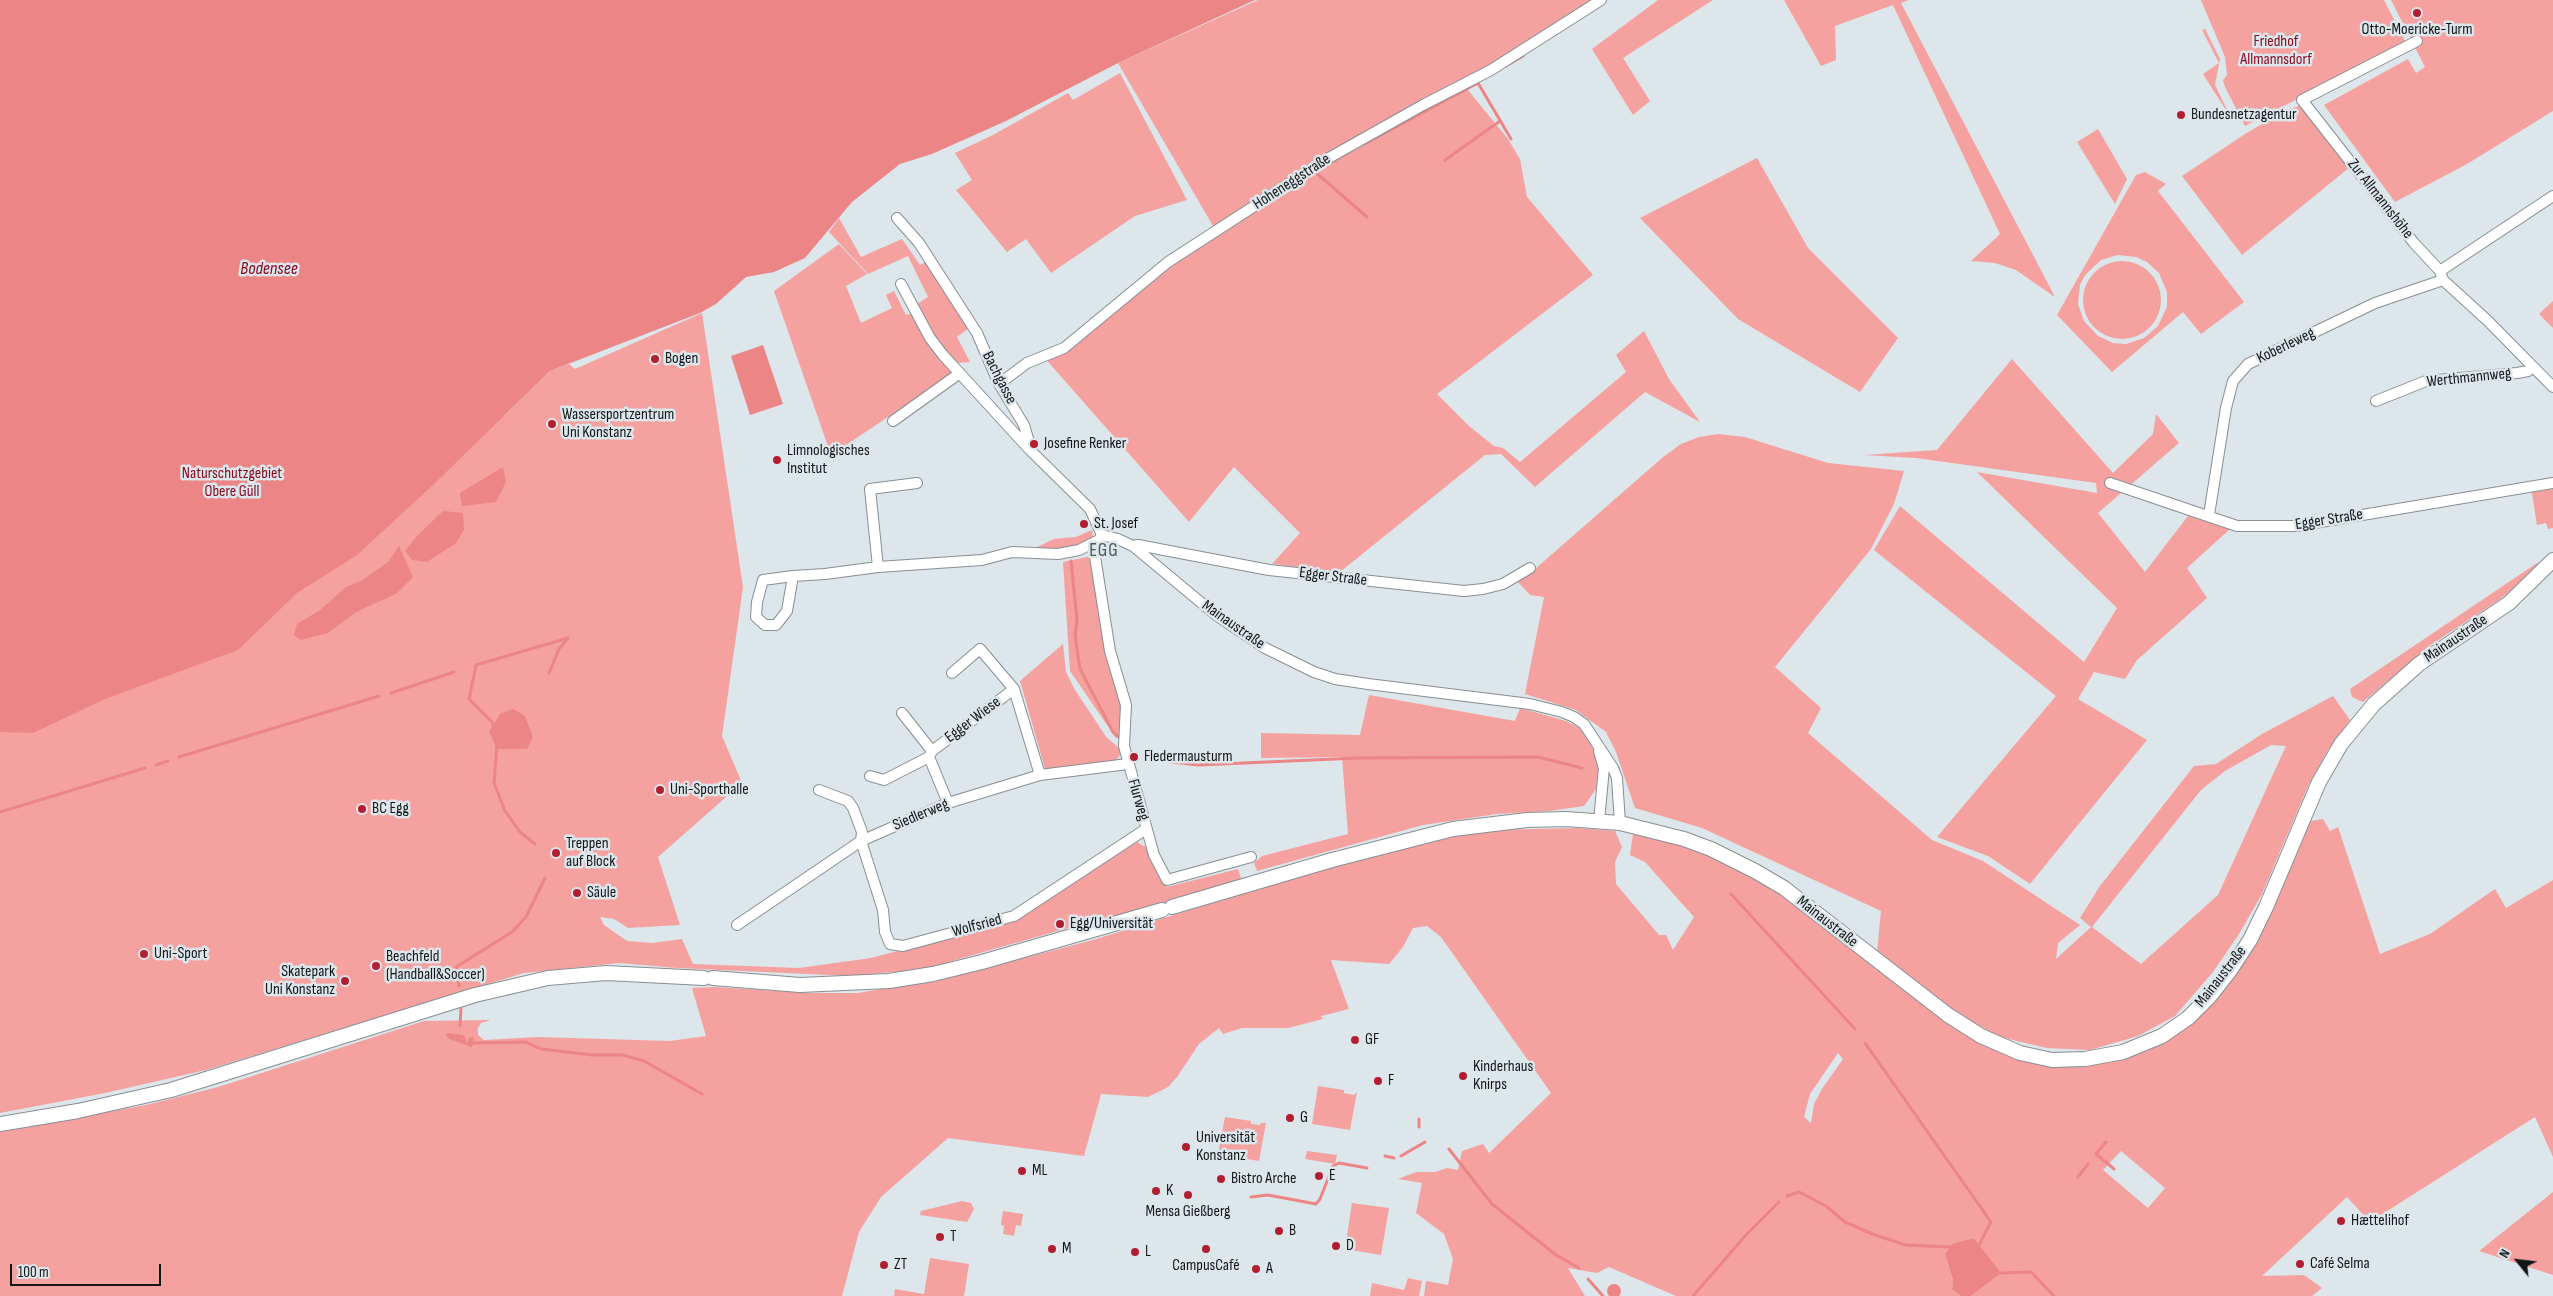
<!DOCTYPE html>
<html>
<head>
<meta charset="utf-8">
<style>
	body { margin:0 }
	#map { position:relative; width:2553px; height:1296px; overflow:hidden; background:#dde6eb; font-family:"Sofia Sans Condensed",sans-serif }
	canvas { display:block }
	.north { position:absolute; left:2493px; top:1236px; width:50px; height:50px; -webkit-text-stroke:4px #dde6eb; paint-order:stroke; rotate:299deg; font-size:14px; font-weight:700; line-height:20px; text-align:center; color:#121617 }
	.north::after { content:''; display:block; margin:auto; width:18px; height:22px; background:#121617; clip-path:polygon(50% 0,100% 100%,50% 72%,0 100%) }
	.scale { position:absolute; left:10px; top:1264px; width:151px; height:22px; box-sizing:border-box; border:2px solid #121617; border-top:0; padding-left:6px; font-size:15px; line-height:18px; white-space:nowrap; color:#121617; -webkit-text-stroke:4px #dde6eb; paint-order:stroke }
</style>
</head>
<body>
<div id="map">
<canvas width="2553" height="1296"></canvas>
<div class="north">N</div>
<div class="scale">100 m</div>
</div>
<script>
const c = document.querySelector('canvas').getContext('2d');
c.lineJoin = 'round';
function paint(path, color) { c.fillStyle = color; c.fill(path, 'evenodd'); }
const poly = rows => new Path2D(rows.map(r => 'M' + r).join(''));
function strokePath(path, color, width, dash) { c.strokeStyle = color; c.lineWidth = width; c.lineCap = dash ? 'butt' : 'round'; c.setLineDash(dash || []); c.stroke(path); }
function write(font, color, halo, rows, align = 'center') {
  c.font = font + ' "Sofia Sans Condensed",sans-serif'; c.lineWidth = 5; c.setLineDash([]); c.textBaseline = 'middle'; c.strokeStyle = halo; c.fillStyle = color; for (const [text, x, y, turn = 0] of rows) {
    c.save(); c.translate(x, y); c.rotate((+turn || 0) * Math.PI / 180); c.textAlign = isNaN(turn) ? turn : align; if (halo) c.strokeText(text, 0, 0); c.fillText(text, 0, 0); c.restore();
  }
}
paint(poly([
	[0,0,504,416,550,371,569,364,575,369,702,313,743,587,722,736,742,783,658,857,680,925,628,928,614,919,600,917,604,925,627,941,652,943,682,939,693,964,799,968,871,958,1013,921,1137,842,1147,848,1158,875,1167,887,1238,869,1242,881,1171,903,1089,922,924,969,851,976,677,968,619,963,524,973,206,1070,105,1093,0,1113],
	[1258,0,1601,0,1463,84,1508,139,1520,159,1527,197,1593,275,1437,394,1469,426,1494,446,1503,448,1520,462,1626,372,1616,355,1644,331,1669,379,1700,422,1645,392,1535,487,1501,454,1485,455,1340,572,1272,564,1300,533,1234,467,1189,522,1043,356,1066,348,1216,231,1118,63],
	[1658,0,1713,0,1623,58,1650,101,1633,115,1592,49],
	[1784,0,1909,0,1901,3,2055,297,2016,270,1995,263,1971,261,2000,234,1893,5,1835,26,1836,60,1821,66],
	[2201,0,2384,0,2406,43,2245,126,2225,87,2223,80,2227,75,2225,57],
	[2391,0,2553,0,2553,111,2467,164,2395,202,2324,105,2408,59,2416,73,2425,67],
	[2205,29,2220,59,2215,85,2231,118,2203,74,2219,63,2202,30],
	[1120,73,1187,200,1135,216,1051,273,1026,239,1007,252,956,190,972,180,955,153,993,135,1068,93,1073,100],
	[2299,106,2307,112,2350,167,2242,255,2182,176,2245,134,2286,110],
	[2098,129,2127,179,2115,204,2077,142],
	[1757,158,1808,248,1898,338,1860,392,1738,319,1640,218],
	[2145,172,2166,184,2158,191,2244,302,2201,334,2183,312,2112,372,2057,315,2136,175],
	[2118,255,2136,257,2147,262,2159,273,2167,292,2167,307,2158,326,2144,338,2126,344,2113,343,2098,336,2084,321,2078,304,2080,285,2085,275,2101,260],
	[839,218,861,257,902,239,920,265,927,261,969,328,957,337,970,362,957,363,935,339,917,304,928,297,908,256,868,274,829,232],
	[839,244,867,274,846,286,861,323,892,308,886,295,894,291,906,315,913,313,954,373,831,455,774,291],
	'2083 300a39 39 0 1 1 78 0a39 39 0 1 1-78 0Z',
	[2553,301,2553,328,2539,314],
	[2012,359,2113,473,2153,434,2156,414,2179,443,2098,513,2145,572,2188,516,2230,529,2187,568,2207,598,2137,660,2125,679,2094,672,2078,699,2147,740,2030,884,1988,856,1937,837,2056,696,1874,550,1900,506,2084,662,2117,608,1977,472,2097,493,2096,483,1916,458,1864,455,1937,450],
	[1719,434,1745,437,1828,463,1904,471,1894,504,1871,549,1775,667,1821,708,1808,733,1932,840,1983,861,2080,925,2058,943,2056,959,2091,927,2080,918,2100,886,2194,766,2216,764,2262,734,2333,696,2350,720,2328,750,2309,784,2262,894,2239,934,2213,972,2175,1016,2138,1036,2090,1050,2047,1048,2000,1037,1951,1010,1994,1040,2032,1054,2098,1058,2199,1015,2273,907,2310,821,2323,819,2330,831,2338,827,2380,954,2430,934,2495,889,2506,908,2553,880,2553,1157,2535,1117,2370,1222,2347,1197,2262,1276,2304,1275,2322,1288,2312,1296,1971,1296,2000,1273,1974,1238,1953,1243,1945,1254,1953,1280,1952,1290,1961,1296,1676,1296,1609,1267,1597,1273,1568,1268,1585,1296,1424,1296,1426,1281,1448,1285,1453,1259,1444,1234,1416,1213,1422,1183,1398,1179,1416,1172,1435,1172,1447,1168,1458,1170,1462,1151,1483,1144,1489,1153,1551,1093,1441,937,1427,926,1413,928,1403,947,1389,964,1331,960,1349,1009,1321,1016,1323,1019,1288,1028,1242,1028,1223,1034,1219,1028,1199,1044,1177,1077,1168,1087,1148,1097,1101,1094,1084,1156,948,1138,881,1197,859,1232,842,1296,0,1296,0,1132,146,1105,218,1087,424,1021,491,1020,481,1023,478,1028,478,1035,484,1040,538,1037,670,1041,706,1036,692,988,715,987,810,993,858,993,956,976,1093,940,1319,870,1413,844,1488,830,1577,828,1615,831,1622,847,1615,862,1616,884,1659,935,1666,935,1673,950,1694,917,1645,862,1630,855,1634,827,1738,857,1877,952,1881,911,1702,828,1635,808,1616,752,1606,732,1576,710,1525,694,1544,597,1530,595,1516,580,1534,570,1662,458,1681,444,1699,437],
	[2271,745,2286,746,2218,895,2141,964,2092,927,2201,790,2225,771],
	[1838,1053,1843,1059,1822,1089,1814,1104,1811,1123,1804,1117,1810,1094],
	[2121,1151,2165,1188,2148,1208,2103,1170],
	[2553,483,2553,528,2548,529,2546,523,2537,525,2531,487],
	[1092,530,1093,538,1089,543,1057,551,1035,548,1054,539,1076,537],
	[1092,556,1098,612,1123,705,1122,736,1116,738,1070,671,1063,562],
	[2537,563,2539,567,2499,600,2429,646,2363,702,2352,697,2350,689],
	[1063,644,1066,672,1075,690,1107,738,1123,751,1115,762,1046,772,1020,681],
	[1369,695,1515,721,1520,708,1566,721,1585,731,1599,763,1596,789,1584,806,1549,811,1497,814,1423,825,1257,871,1254,863,1262,856,1348,834,1342,757,1261,758,1261,733,1360,735],
	[1318,1086,1344,1090,1344,1093,1354,1095,1357,1092,1350,1130,1312,1124],
	[1225,1117,1251,1121,1251,1124,1260,1125,1261,1123,1266,1123,1259,1161,1218,1154],
	[1307,1151,1337,1155,1335,1164,1305,1159],
	[2553,1192,2553,1275,2479,1251],
	[962,1201,971,1203,974,1209,967,1222,920,1215,921,1211],
	[1352,1203,1389,1208,1381,1255,1345,1249],
	[1003,1211,1023,1214,1021,1226,1016,1225,1014,1236,1003,1234,1004,1226,1001,1225],
	[930,1258,969,1264,964,1296,894,1296,895,1289,924,1294],
	[1408,1278,1422,1281,1419,1296,1370,1296,1372,1283,1404,1290]
]), '#f4a19f');
paint(poly([
	[0,0,1255,0,1118,63,1006,121,932,154,900,164,852,202,805,258,774,272,746,277,716,304,700,313,550,371,433,485,357,555,297,593,238,650,105,699,33,733,0,732],
	[763,345,783,404,750,415,731,356],
	[503,467,506,482,496,502,462,506,460,493],
	[443,511,463,513,464,530,456,543,427,562,412,560,405,551,418,535],
	[399,546,413,577,396,594,356,612,328,633,301,640,294,635,297,624,320,610,346,587,361,581,388,562],
	[513,709,525,716,533,737,527,749,497,749,489,732,500,714],
	[448,1033,464,1035,467,1044,469,1038,474,1037,472,1047,449,1039,446,1035],
	[1974,1238,2001,1273,1971,1296,1961,1296,1952,1290,1953,1280,1945,1254,1953,1243],
	'1607 1291a7 7 0 1 1 14 0a7 7 0 1 1-14 0Z'
]), '#ec8686');
strokePath(poly([
	[1506,66,1523,56],
	[1366,143,1478,83,1511,139],
	[1445,160,1500,121],
	[1316,170,1314,171,1367,217],
	[1071,561,1077,620,1075,635,1080,669,1113,732,1120,738],
	[549,673,559,649,568,638],
	[391,693,454,672],
	[493,727,493,723,469,699,476,665,568,638],
	[497,745,494,783,505,811,520,832,535,844],
	[179,757,379,696],
	[1148,759,1198,765,1358,758,1538,757,1582,768],
	[156,765,168,761],
	[0,812,145,768],
	[1731,894,1855,1029],
	[459,986,456,967,512,932,526,917,545,878],
	[460,1026,461,1009],
	[472,1043,526,1042,541,1049,592,1055,622,1055,644,1061,702,1094],
	[1865,1043,1991,1222,1979,1245],
	[1419,1119,1419,1127],
	[2106,1142,2096,1154,2114,1169],
	[1449,1149,1492,1204,1556,1255,1579,1268],
	[1385,1156,1394,1158],
	[1401,1156,1425,1142],
	[2078,1177,2088,1164],
	[1787,1196,1799,1192,1826,1206,1845,1222,1875,1235,1906,1245,1950,1247],
	[1251,1197,1268,1195,1316,1204,1320,1199,1333,1166,1339,1163,1367,1168],
	[2001,1273,2031,1272,2054,1296],
	[1588,1279,1603,1296],
	[1693,1296,1746,1235,1779,1202]
]), '#ec8686', 3);
const street = poly([
	[2417,41,2302,100,2414,243,2440,271,2443,280,2488,321,2553,387],
	[897,218,919,243,977,333,999,384,1024,425,1032,452,1090,509,1102,535],
	[2440,271,2553,196],
	[901,284,930,338,943,355,1029,449],
	[999,384,1027,363,1064,348,1168,262,1327,159,1423,105,1491,70,1601,0],
	[2376,401,2426,381,2517,373,2528,371,2532,367],
	[893,421,960,373],
	[2110,483,2237,526,2297,526,2553,483],
	[2209,515,2226,408,2233,381,2248,364,2375,303,2443,280],
	[1102,535,1118,539,1133,546,1216,615,1265,648,1314,672,1335,679,1368,684,1530,704,1562,712,1574,717,1584,724,1613,768,1617,778,1620,823],
	[1093,544,1110,651,1126,705,1124,746,1154,855,1167,880,1251,857],
	[1133,546,1138,545,1269,570,1464,591,1483,589,1503,584,1530,568],
	[878,567,870,489,917,483],
	[793,576,787,611,776,625,765,625,756,617,757,602,763,580,793,576,825,574,878,567,982,560,1012,552,1058,554,1079,550,1099,540,1102,535],
	[952,673,980,649,1014,689],
	[902,713,932,751],
	[929,757,948,803],
	[870,776,884,780,929,757,932,751,1014,689,1040,775],
	[819,790,848,801,853,808,862,832,861,841,883,910,885,932,890,944,903,946,1014,916,1146,829],
	[1599,821,1604,768,1599,751],
	[737,925,861,841,948,803,1040,775,1128,764]
]);
const secondary = poly([
	[1172,907,1332,860,1453,829,1527,820,1566,819,1620,823,1684,839,1711,849,1755,871,1784,888,1948,1015,1981,1036,2020,1053,2052,1060,2085,1059,2123,1052,2162,1036,2188,1018,2210,996,2229,972,2250,940,2266,907,2319,782,2341,744,2374,704,2419,664,2509,603,2553,560],
	[713,978,800,985,889,981,933,974,982,962,1162,910],
	[0,1124,78,1111,171,1090,475,995,548,978,606,973,704,978]
]);
strokePath(street, '#868f93', 12);
strokePath(secondary, '#868f93', 16);
strokePath(street, '#fff', 10);
strokePath(secondary, '#fff', 14);
for (const [x, y, r, color] of [
	[2417,13,5,"#b11e31"],
	[2181,115,5,"#b11e31"],
	[655,359,5,"#b11e31"],
	[552,424,5,"#b11e31"],
	[1034,444,5,"#b11e31"],
	[777,460,5,"#b11e31"],
	[1084,524,5,"#b11e31"],
	[1134,757,5,"#b11e31"],
	[660,790,5,"#b11e31"],
	[362,809,5,"#b11e31"],
	[556,853,5,"#b11e31"],
	[577,893,5,"#b11e31"],
	[1060,924,5,"#b11e31"],
	[144,954,5,"#b11e31"],
	[376,966,5,"#b11e31"],
	[345,981,5,"#b11e31"],
	[1355,1040,5,"#b11e31"],
	[1463,1076,5,"#b11e31"],
	[1378,1081,5,"#b11e31"],
	[1290,1118,5,"#b11e31"],
	[1186,1147,5,"#b11e31"],
	[1022,1171,5,"#b11e31"],
	[1319,1176,5,"#b11e31"],
	[1221,1179,5,"#b11e31"],
	[1156,1191,5,"#b11e31"],
	[1188,1195,5,"#b11e31"],
	[2341,1221,5,"#b11e31"],
	[1279,1231,5,"#b11e31"],
	[940,1237,5,"#b11e31"],
	[1336,1246,5,"#b11e31"],
	[1052,1249,5,"#b11e31"],
	[1206,1249,5,"#b11e31"],
	[1135,1252,5,"#b11e31"],
	[2300,1264,5,"#b11e31"],
	[884,1265,5,"#b11e31"],
	[1256,1269,5,"#b11e31"]
]) { const dot = new Path2D(); dot.arc(x, y, r, 0, 2 * Math.PI); c.fillStyle = color; c.fill(dot); strokePath(dot, '#dde6eb', 2); }
write('16px', '#121617', '#dde6eb', [
	["Otto-Moericke-Turm",2417,30,"center"],
	["Bundesnetzagentur",2191,115],
	["Bogen",665,359],
	["Wassersportzentrum",562,415],
	["Uni Konstanz",562,433],
	["Josefine Renker",1044,444],
	["Limnologisches",787,451],
	["Institut",787,469],
	["St. Josef",1094,524],
	["Fledermausturm",1144,757],
	["Uni-Sporthalle",670,790],
	["BC Egg",372,809],
	["Treppen",566,844],
	["auf Block",566,862],
	["Säule",587,893],
	["Egg/Universität",1070,924],
	["Uni-Sport",154,954],
	["Beachfeld",386,957],
	["(Handball&Soccer)",386,975],
	["Skatepark",335,972,"right"],
	["Uni Konstanz",335,990,"right"],
	["GF",1365,1040],
	["Kinderhaus",1473,1067],
	["Knirps",1473,1085],
	["F",1388,1081],
	["G",1300,1118],
	["Universität",1196,1138],
	["Konstanz",1196,1156],
	["ML",1032,1171],
	["E",1329,1176],
	["Bistro Arche",1231,1179],
	["K",1166,1191],
	["Mensa Gießberg",1188,1212,"center"],
	["Hættelihof",2351,1221],
	["B",1289,1231],
	["T",950,1237],
	["D",1346,1246],
	["M",1062,1249],
	["L",1145,1252],
	["Café Selma",2310,1264],
	["ZT",894,1265],
	["CampusCafé",1206,1266,"center"],
	["A",1266,1269]
], 'left');
write('16px', '#890d21', '#dde6eb', [
	["Friedhof",2276,42],
	["Allmannsdorf",2276,60],
	["Naturschutzgebiet",232,474],
	["Obere Güll",232,492]
]);
write('16px', '#121617', '#dde6eb', [
	["Hoheneggstraße",1292,182,-33],
	["Zur Allmannshöhe",2380,199,52],
	["Koberleweg",2286,346,-26],
	["Bachgasse",999,378,63],
	["Werthmannweg",2469,378,-6],
	["Egger Straße",2329,520,-9],
	["Egger Straße",1333,577,7],
	["Mainaustraße",1233,625,35],
	["Mainaustraße",2456,639,-34],
	["Egger Wiese",973,720,-37],
	["Flurweg",1138,800,74],
	["Siedlerweg",921,815,-23],
	["Mainaustraße",1827,922,38],
	["Wolfsried",977,926,-15],
	["Mainaustraße",2221,977,-52]
]);
write('italic 18px', '#870920', '#dde6eb', [
	["Bodensee",269,269]
]);
c.letterSpacing = '1px';
write('19px', '#4d5559', '#dde6eb', [
	["EGG",1104,551]
]);
c.letterSpacing = '0px';
</script>
</body>
</html>
